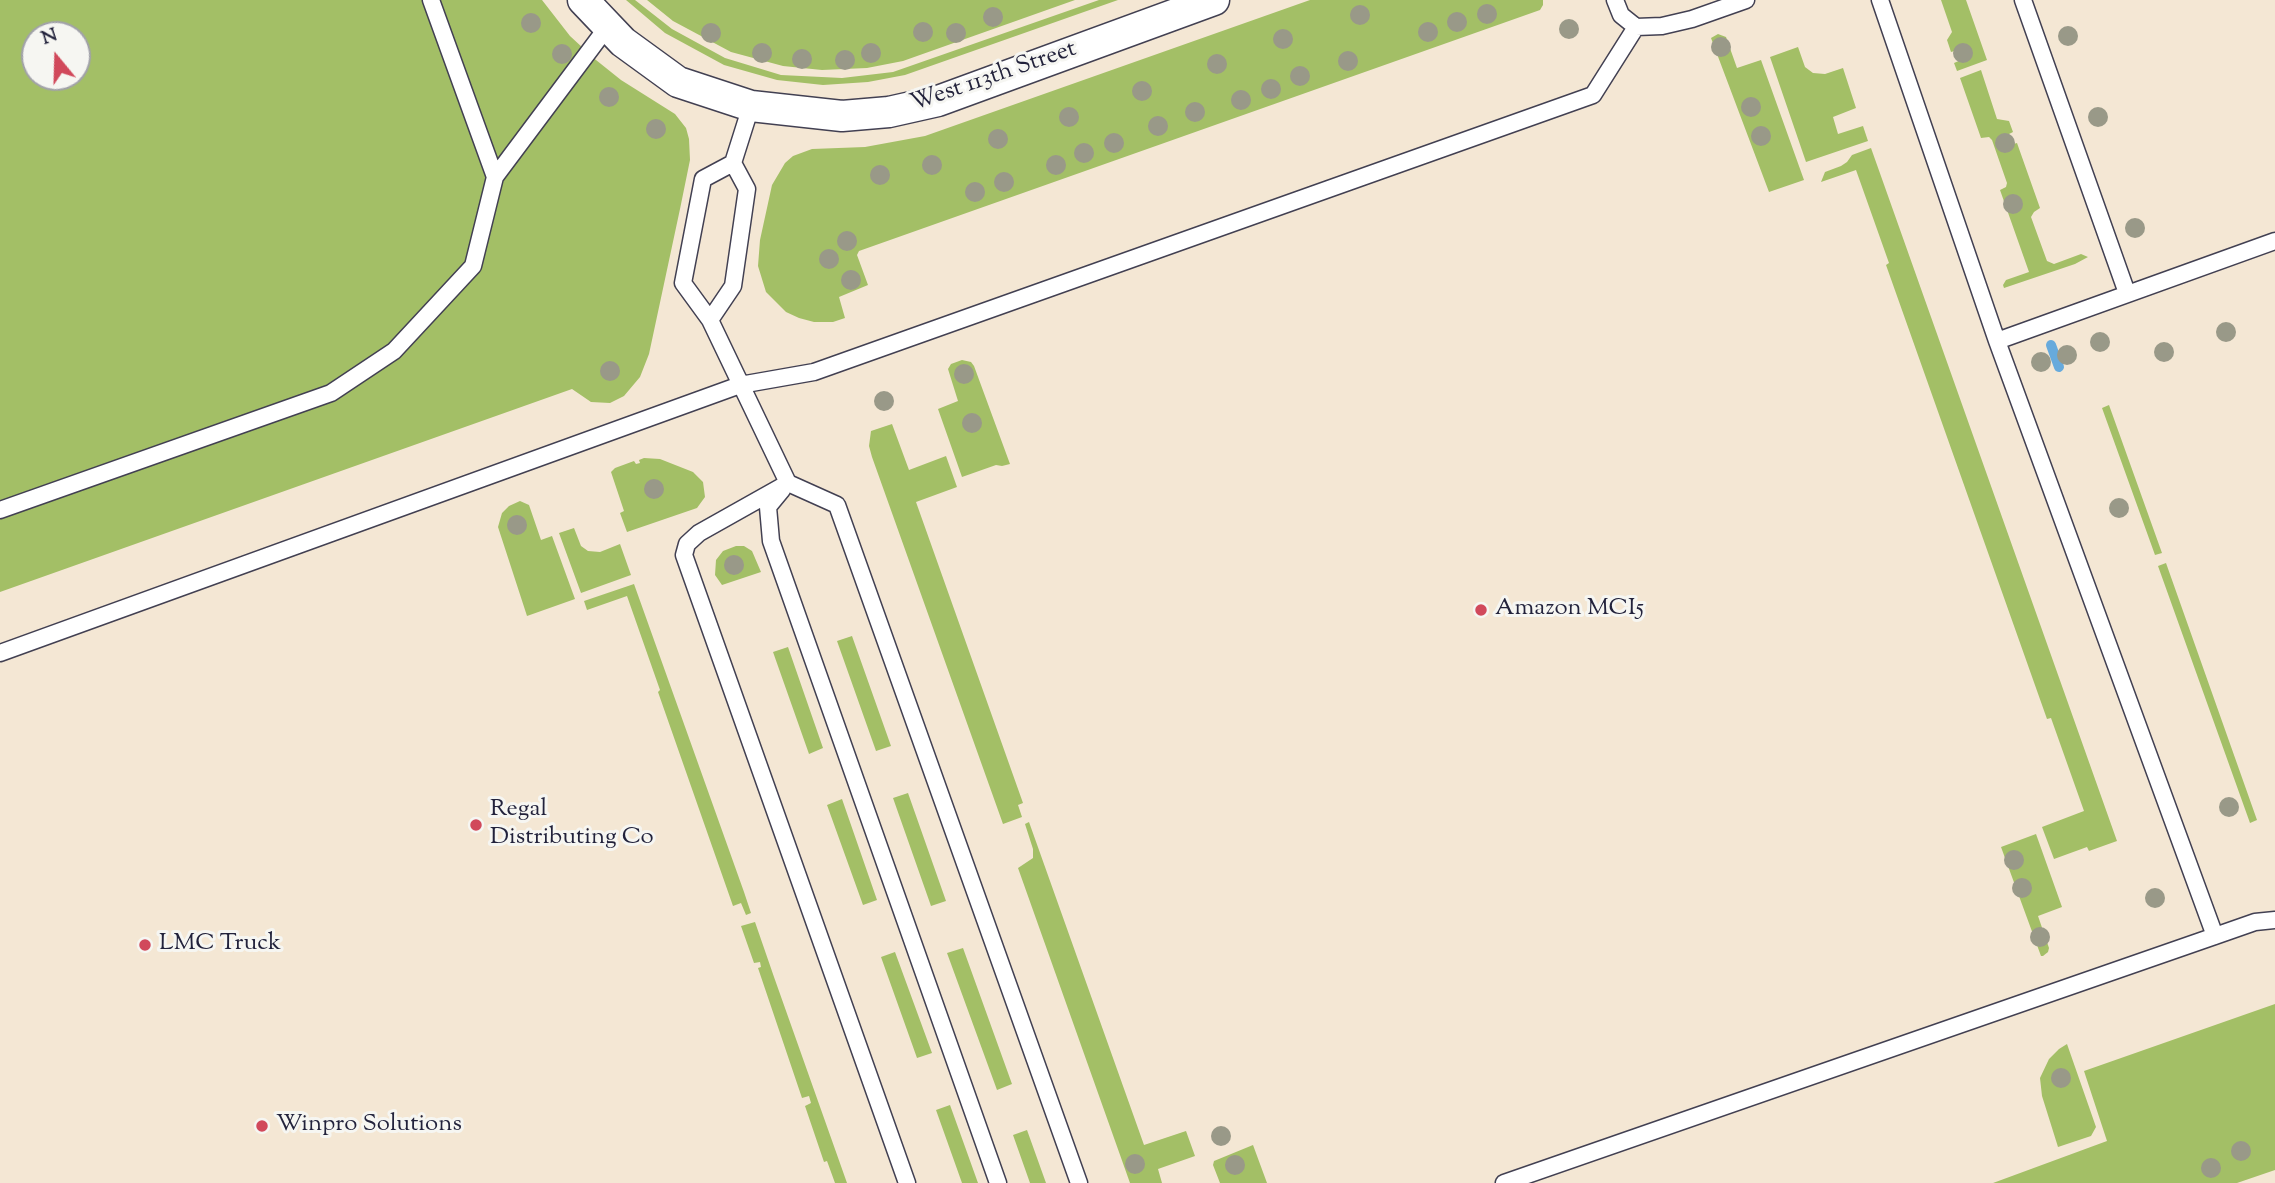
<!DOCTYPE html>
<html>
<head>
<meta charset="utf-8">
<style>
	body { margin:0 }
	#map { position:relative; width:2275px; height:1183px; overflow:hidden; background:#f4e7d4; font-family:"Sorts Mill Goudy",serif }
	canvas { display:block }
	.north { position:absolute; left:21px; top:21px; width:70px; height:70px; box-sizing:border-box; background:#f6f6f2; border:2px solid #a1a1a9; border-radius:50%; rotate:341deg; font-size:19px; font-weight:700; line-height:28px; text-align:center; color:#22223b }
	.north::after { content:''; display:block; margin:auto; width:24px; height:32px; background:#d1495b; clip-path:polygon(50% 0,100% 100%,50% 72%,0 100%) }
</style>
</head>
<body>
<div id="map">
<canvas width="2275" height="1183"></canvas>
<div class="north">N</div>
</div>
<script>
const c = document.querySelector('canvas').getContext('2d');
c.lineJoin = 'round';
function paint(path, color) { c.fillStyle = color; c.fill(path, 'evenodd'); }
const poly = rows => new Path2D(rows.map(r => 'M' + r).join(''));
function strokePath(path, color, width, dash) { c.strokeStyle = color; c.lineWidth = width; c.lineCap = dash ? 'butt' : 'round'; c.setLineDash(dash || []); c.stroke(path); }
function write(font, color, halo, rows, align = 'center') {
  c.font = font + ' "Sorts Mill Goudy",serif'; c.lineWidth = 6; c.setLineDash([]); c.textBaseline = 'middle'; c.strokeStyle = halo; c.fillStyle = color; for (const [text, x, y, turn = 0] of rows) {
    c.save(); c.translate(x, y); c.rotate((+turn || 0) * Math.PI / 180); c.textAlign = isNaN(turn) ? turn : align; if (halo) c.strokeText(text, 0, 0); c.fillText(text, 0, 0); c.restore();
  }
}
paint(poly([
	[0,0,542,0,570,36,596,60,621,80,675,114,686,128,689,139,690,160,680,209,649,354,640,377,624,396,610,403,591,402,572,389,0,592],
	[35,35,77,35,77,77,35,77],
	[626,0,635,0,672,29,725,58,781,75,842,78,893,72,1099,0,1118,0,905,75,868,82,823,85,777,80,724,65,665,33],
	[647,0,1075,0,903,61,867,68,822,70,783,66,731,52,673,21],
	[1310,0,1543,0,1543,5,1540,10,859,251,857,255,868,285,839,297,845,318,833,322,814,322,799,318,786,312,766,292,758,266,760,240,772,185,785,163,793,156,812,149,865,147,925,136],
	[1941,0,1966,0,1987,60,1957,71,1954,63,1961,60,1958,50,1951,52,1947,40,1952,32],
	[1718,34,1726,37,1737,68,1761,60,1804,180,1769,192,1711,38],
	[1798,47,1805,67,1813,73,1825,74,1843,68,1856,108,1833,117,1838,134,1863,126,1868,141,1806,162,1770,57],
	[1981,70,1997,119,2009,121,2013,132,2007,135,2010,145,2017,143,2040,208,2034,212,2031,217,2047,261,2054,264,2081,254,2088,257,2075,264,2004,288,2003,285,2006,280,2029,272,2000,190,2006,187,2007,183,1992,140,1989,137,1981,138,1960,78],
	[1871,148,2117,841,2089,851,2087,847,2054,859,2042,827,2084,811,2051,718,2047,719,1886,265,1889,263,1856,170,1821,182,1825,172,1841,166,1847,162,1852,155],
	[962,360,971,362,974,366,1010,464,1002,466,996,465,962,477,938,409,958,401,948,369,951,364],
	[2109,405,2162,553,2155,555,2102,408],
	[892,424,909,470,946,456,957,487,916,502,1023,803,1018,805,1022,817,1003,824,872,457,869,446,871,431],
	[644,458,660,459,693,472,703,482,705,497,697,508,627,532,620,513,624,511,611,472,615,468,634,461,636,464,640,463,639,460],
	[520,501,529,505,541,540,552,536,575,599,527,616,498,527,502,513,509,506],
	[574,528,581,546,588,551,600,552,620,544,631,575,581,593,559,533],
	[736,546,744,546,752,551,761,572,722,585,715,575,716,560,723,551],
	[2166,563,2257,820,2250,823,2158,566],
	[634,584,744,892,751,913,746,915,741,903,733,906,658,692,660,690,627,596,587,610,584,601],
	[852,636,891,746,876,751,837,641],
	[788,647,823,748,809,754,773,652],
	[908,793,946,901,931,906,893,798],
	[842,799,877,900,863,905,827,805],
	[1029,822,1144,1145,1186,1131,1195,1156,1158,1169,1162,1183,1130,1183,1018,868,1033,858,1033,849,1025,824],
	[2036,834,2062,907,2038,916,2049,948,2048,952,2043,956,2041,956,2001,847],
	[755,922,774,977,847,1183,835,1183,827,1161,824,1162,805,1106,811,1103,809,1096,802,1098,758,968,761,967,760,962,754,963,741,926],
	[963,948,1012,1084,997,1090,947,953],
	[895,952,932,1053,917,1058,881,957],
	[2275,1004,2275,1170,2237,1183,1993,1183,2107,1141,2084,1071],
	[2067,1044,2096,1127,2091,1136,2058,1147,2042,1096,2040,1078,2049,1059,2059,1049],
	[950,1105,978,1183,962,1183,936,1110],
	[1027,1130,1046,1183,1030,1183,1013,1135],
	[1253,1145,1267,1183,1220,1183,1213,1165,1214,1161]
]), '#a3bf66');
strokePath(poly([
	[2051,345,2059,367]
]), '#67aadc', 10);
const lane = poly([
	[431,0,495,177],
	[1615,0,1621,15,1636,27,1662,26,1692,19,1746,0],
	[1880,0,1997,341,2215,936],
	[2023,0,2127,293],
	[733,163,751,106],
	[710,320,733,286,747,189,733,163,703,179,683,283,710,320,788,483,837,505,1079,1183],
	[1997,341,2275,241],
	[788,483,699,533,687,544,684,555,907,1183],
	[782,490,768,507,771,541,998,1183],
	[0,510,331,393,394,351,473,266,495,177,608,26],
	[0,653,740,385,814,372,1593,95,1636,27],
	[1504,1183,2215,936,2255,922,2275,920]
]);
const street = poly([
	[583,0,623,42,678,82,751,106,842,116,889,112,938,101,1214,0]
]);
strokePath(lane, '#424052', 19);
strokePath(street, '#424052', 33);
strokePath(lane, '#fff', 16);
strokePath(street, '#fff', 30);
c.fillStyle = '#998';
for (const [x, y] of [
	[1487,14],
	[1360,15],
	[993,17],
	[1457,22],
	[531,23],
	[1569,29],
	[923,32],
	[1428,32],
	[711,33],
	[956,33],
	[2068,36],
	[1283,39],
	[1721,47],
	[762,53],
	[871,53],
	[1963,53],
	[562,54],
	[802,59],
	[845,60],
	[1348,61],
	[1217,64],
	[1300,76],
	[1271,89],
	[1142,91],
	[609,97],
	[1241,100],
	[1751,107],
	[1195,112],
	[1069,117],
	[2098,117],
	[1158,126],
	[656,129],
	[1761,136],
	[998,139],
	[1114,143],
	[2005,143],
	[1084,153],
	[932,165],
	[1056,165],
	[880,175],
	[1004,182],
	[975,192],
	[2013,204],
	[2135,228],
	[847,241],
	[829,259],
	[851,280],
	[2226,332],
	[2100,342],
	[2164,352],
	[2067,355],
	[2041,362],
	[610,371],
	[964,374],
	[884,401],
	[972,423],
	[654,489],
	[2119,508],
	[517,525],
	[734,565],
	[2229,807],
	[2014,860],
	[2022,888],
	[2155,898],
	[2040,937],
	[2061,1078],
	[1221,1136],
	[2241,1151],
	[1135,1164],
	[1235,1165],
	[2211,1168]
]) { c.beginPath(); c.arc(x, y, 10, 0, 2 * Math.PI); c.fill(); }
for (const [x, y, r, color] of [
	[1481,610,7,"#d1495b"],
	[476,825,7,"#d1495b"],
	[145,945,7,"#d1495b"],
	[262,1126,7,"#d1495b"]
]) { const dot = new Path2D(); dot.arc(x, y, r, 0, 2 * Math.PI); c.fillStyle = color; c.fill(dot); strokePath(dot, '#f6f6f2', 2.5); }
write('24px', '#22223b', '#f6f6f2', [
	["West 113th Street",994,78,-19]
]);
write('24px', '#22223b', '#f6f6f2', [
	["Amazon MCI5",1495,610],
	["Regal",490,811],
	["Distributing Co",490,839],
	["LMC Truck",159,945],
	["Winpro Solutions",276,1126]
], 'left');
</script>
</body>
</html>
